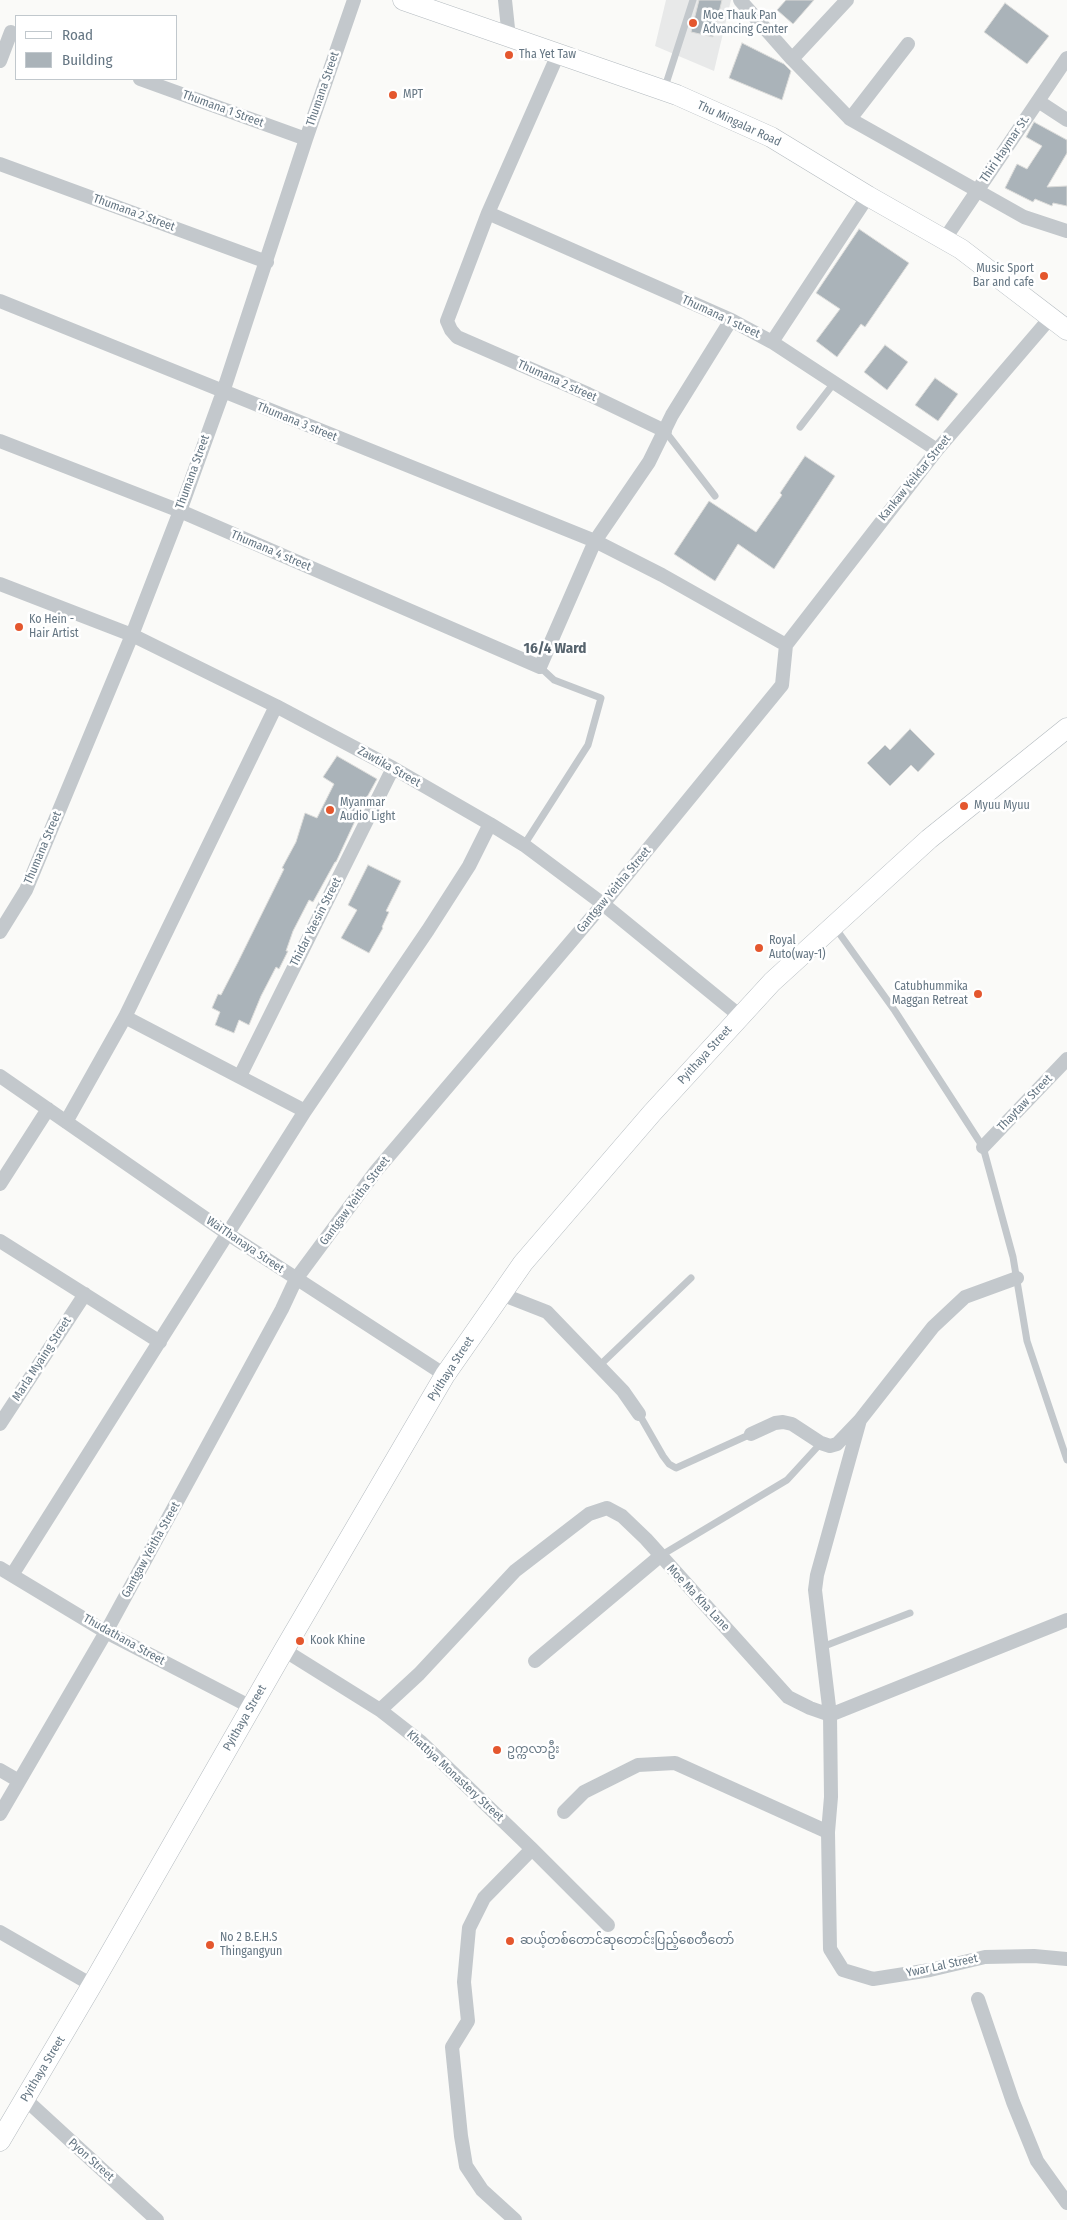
<!DOCTYPE html>
<html>
<head>
<meta charset="utf-8">
<style>
	body { margin:0 }
	#map { position:relative; width:1067px; height:2220px; overflow:hidden; background:#fafaf8; font-family:"Fira Sans Condensed",sans-serif }
	canvas { display:block }
	.legend { position:absolute; left:15px; top:15px; width:162px; height:65px; box-sizing:border-box; background:#fff; border:1px solid #c1c8cd; margin:0; padding:6px 9px; list-style:none; font-size:15px; color:#657683 }
	.legend li { display:flex; align-items:center; gap:10px; height:25px }
	.legend b { width:25px; border:1px solid #c1c8cd }
</style>
</head>
<body>
<div id="map">
<canvas width="1067" height="2220"></canvas>
<ul class="legend">
<li><b style="height:6px;background:#fff"></b>Road</li>
<li><b style="height:14px;background:#aab3b9"></b>Building</li>
</ul>
</div>
<script>
const c = document.querySelector('canvas').getContext('2d');
c.lineJoin = 'round';
function paint(path, color) { c.fillStyle = color; c.fill(path, 'evenodd'); }
const poly = rows => new Path2D(rows.map(r => 'M' + r).join(''));
function strokePath(path, color, width, dash) { c.strokeStyle = color; c.lineWidth = width; c.lineCap = dash ? 'butt' : 'round'; c.setLineDash(dash || []); c.stroke(path); }
function write(font, color, halo, rows, align = 'center') {
  c.font = font + ' "Fira Sans Condensed","Noto Sans Myanmar",sans-serif'; c.lineWidth = 5; c.setLineDash([]); c.textBaseline = 'middle'; c.strokeStyle = halo; c.fillStyle = color; for (const [text, x, y, turn = 0] of rows) {
    c.save(); c.translate(x, y); c.rotate((+turn || 0) * Math.PI / 180); c.textAlign = isNaN(turn) ? turn : align; if (halo) c.strokeText(text, 0, 0); c.fillText(text, 0, 0); c.restore();
  }
}
paint(poly([
	[666,0,731,0,714,71,655,46]
]), '#e8e9e9');
const building = poly([
	[699,0,722,0,713,37,691,32,699,0],
	[786,0,814,0,793,24,777,10,786,0],
	[1005,3,1049,36,1027,64,984,32,1005,3],
	[742,43,784,64,791,71,782,100,729,78,742,43],
	[1034,122,1067,140,1067,153,1047,187,1067,186,1067,206,1053,203,1052,206,1035,199,1033,202,1005,188,1017,164,1027,169,1042,146,1026,137,1034,122],
	[859,229,909,263,865,327,861,324,837,357,816,341,840,309,816,293,859,229],
	[885,345,908,362,887,390,864,372,885,345],
	[935,378,958,394,938,421,915,405,935,378],
	[805,456,835,476,774,569,738,544,715,581,674,554,709,501,756,532,782,495,780,493,805,456],
	[910,729,935,754,918,772,911,765,890,786,867,763,885,745,890,750,910,729],
	[337,756,377,779,361,808,336,862,335,862,313,902,309,900,293,931,286,951,288,951,279,969,276,967,261,996,249,1025,239,1020,234,1033,215,1025,220,1012,212,1008,218,994,221,995,238,962,284,869,282,868,296,842,305,813,317,818,334,784,323,777,337,756],
	[368,865,401,881,386,911,389,912,382,927,383,928,369,953,341,938,357,910,348,905,368,865]
]);
paint(building, '#aab3b9');
strokePath(building, '#dcdcda', 1);
const secondary = poly([
	[403,0,677,95,771,137,868,196,961,249,1067,330],
	[0,2141,92,1985,284,1650,445,1375,523,1263,652,1113,772,982,929,839,1067,728]
]);
strokePath(secondary, '#b3babf', 21);
strokePath(poly([
	[664,90,693,0],
	[800,427,834,383],
	[665,431,715,496],
	[524,845,588,745,601,698,554,680,540,667],
	[834,926,895,1011,983,1147,1013,1257,1027,1341,1067,1460],
	[599,1366,691,1278],
	[639,1414,663,1456,669,1464,676,1468,751,1434],
	[660,1556,787,1480,821,1443],
	[822,1647,910,1613]
]), '#c3c8cc', 7);
strokePath(poly([
	[505,0,509,38],
	[740,0,792,59,850,119,1024,217,1067,231],
	[559,52,488,213,447,321,451,330,457,337,588,394,665,431],
	[792,59,847,0],
	[0,61,11,32],
	[140,79,306,139],
	[1038,101,1067,120],
	[850,119,908,44],
	[0,164,267,262],
	[488,213,731,320,772,342,937,450],
	[944,240,1067,58],
	[0,301,595,541,662,575,786,645],
	[772,342,868,196],
	[0,441,180,511,540,667,595,541,649,462,672,415,731,320],
	[0,584,132,635,276,706,393,768,490,824,524,845,603,904,740,1016],
	[786,645,937,450,1051,317],
	[0,932,26,890,132,635,180,511,223,392,306,139,354,0],
	[125,1017,305,1111],
	[0,1076,228,1234,445,1375],
	[240,1076,393,768],
	[66,1122,125,1017,276,706],
	[983,1147,1067,1059],
	[0,1184,48,1109],
	[0,1241,160,1342],
	[501,1294,547,1312,623,1391,639,1414],
	[860,1420,817,1575,815,1590,830,1715,831,1797,828,1832,830,1949,843,1970,873,1979,930,1970,985,1957,1034,1956,1067,1959],
	[0,1424,85,1294],
	[751,1434,775,1423,783,1422,792,1424,821,1443,830,1446,837,1444,860,1420,933,1327,965,1297,1017,1278],
	[0,1568,106,1632,251,1707],
	[12,1575,305,1111,428,930,469,866,490,824],
	[284,1650,380,1710,421,1742,532,1849,608,1925],
	[535,1661,659,1557],
	[380,1710,419,1674,515,1571,589,1514,607,1508,622,1516,646,1539,788,1697,810,1708,830,1715,1067,1620],
	[0,1770,19,1781],
	[564,1812,584,1792,638,1765,675,1763,828,1832],
	[0,1814,106,1632,282,1309,296,1279,376,1171,603,904,782,685,786,645],
	[0,1932,92,1985],
	[978,1999,1013,2102,1037,2161,1067,2203],
	[25,2099,157,2220],
	[515,2220,482,2190,466,2166,461,2136,452,2047,468,2021,464,1982,469,1928,484,1898,532,1849]
]), '#c3c8cc', 14);
strokePath(secondary, '#fff', 20);
for (const [x, y, r, color] of [
	[693,23,5,"#e4572e"],
	[509,55,5,"#e4572e"],
	[393,95,5,"#e4572e"],
	[1044,276,5,"#e4572e"],
	[19,627,5,"#e4572e"],
	[964,806,5,"#e4572e"],
	[330,810,5,"#e4572e"],
	[759,948,5,"#e4572e"],
	[978,994,5,"#e4572e"],
	[300,1641,5,"#e4572e"],
	[497,1750,5,"#e4572e"],
	[510,1941,5,"#e4572e"],
	[210,1945,5,"#e4572e"]
]) { const dot = new Path2D(); dot.arc(x, y, r, 0, 2 * Math.PI); c.fillStyle = color; c.fill(dot); strokePath(dot, '#fff', 2); }
write('12px', '#657683', '#fff', [
	["Moe Thauk Pan",703,16],
	["Advancing Center",703,30],
	["Tha Yet Taw",519,55],
	["MPT",403,95],
	["Music Sport",1034,269,"right"],
	["Bar and cafe",1034,283,"right"],
	["Ko Hein -",29,620],
	["Hair Artist",29,634],
	["Myanmar",340,803],
	["Audio Light",340,817],
	["Myuu Myuu",974,806],
	["Royal",769,941],
	["Auto(way-1)",769,955],
	["Catubhummika",968,987,"right"],
	["Maggan Retreat",968,1001,"right"],
	["Kook Khine",310,1641],
	["ဥက္ကလာဦး",507,1750],
	["No 2 B.E.H.S",220,1938],
	["Thingangyun",220,1952],
	["ဆယ့်တစ်တောင်ဆုတောင်းပြည့်စေတီတော်",520,1941]
], 'left');
write('12px', '#657683', '#fff', [
	["Thumana Street",323,89,-71],
	["Thumana 1 Street",223,109,20],
	["Thu Mingalar Road",739,124,25],
	["Thiri Haymar St.",1005,149,-56],
	["Thumana 2 Street",134,213,20],
	["Thumana 1 street",721,317,25],
	["Thumana 2 street",557,381,24],
	["Thumana 3 street",297,422,22],
	["Thumana Street",193,472,-70],
	["Kankaw Yeiktar Street",915,478,-51],
	["Thumana 4 street",271,551,23],
	["Zawtika Street",389,767,29],
	["Thumana Street",43,848,-67],
	["Gantgaw Yeitha Street",614,890,-50],
	["Thidar Yaesin Street",316,922,-63],
	["Pyithaya Street",705,1055,-48],
	["Thaytaw Street",1025,1103,-46],
	["Gantgaw Yeitha Street",355,1201,-53],
	["WaiThanaya Street",245,1245,34],
	["Marla Myaing Street",42,1359,-57],
	["Pyithaya Street",451,1369,-57],
	["Gantgaw Yeitha Street",151,1550,-61],
	["Moe Ma Kha Lane",698,1598,47],
	["Thudathana Street",124,1640,29],
	["Pyithaya Street",245,1718,-60],
	["Khattiya Monastery Street",455,1776,43],
	["Ywar Lal Street",942,1966,-12],
	["Pyithaya Street",43,2069,-59],
	["Pyon Street",91,2160,42]
]);
write('bold 15px', '#57646e', '#fff', [
	["16/4 Ward",555,649]
]);
</script>
</body>
</html>
